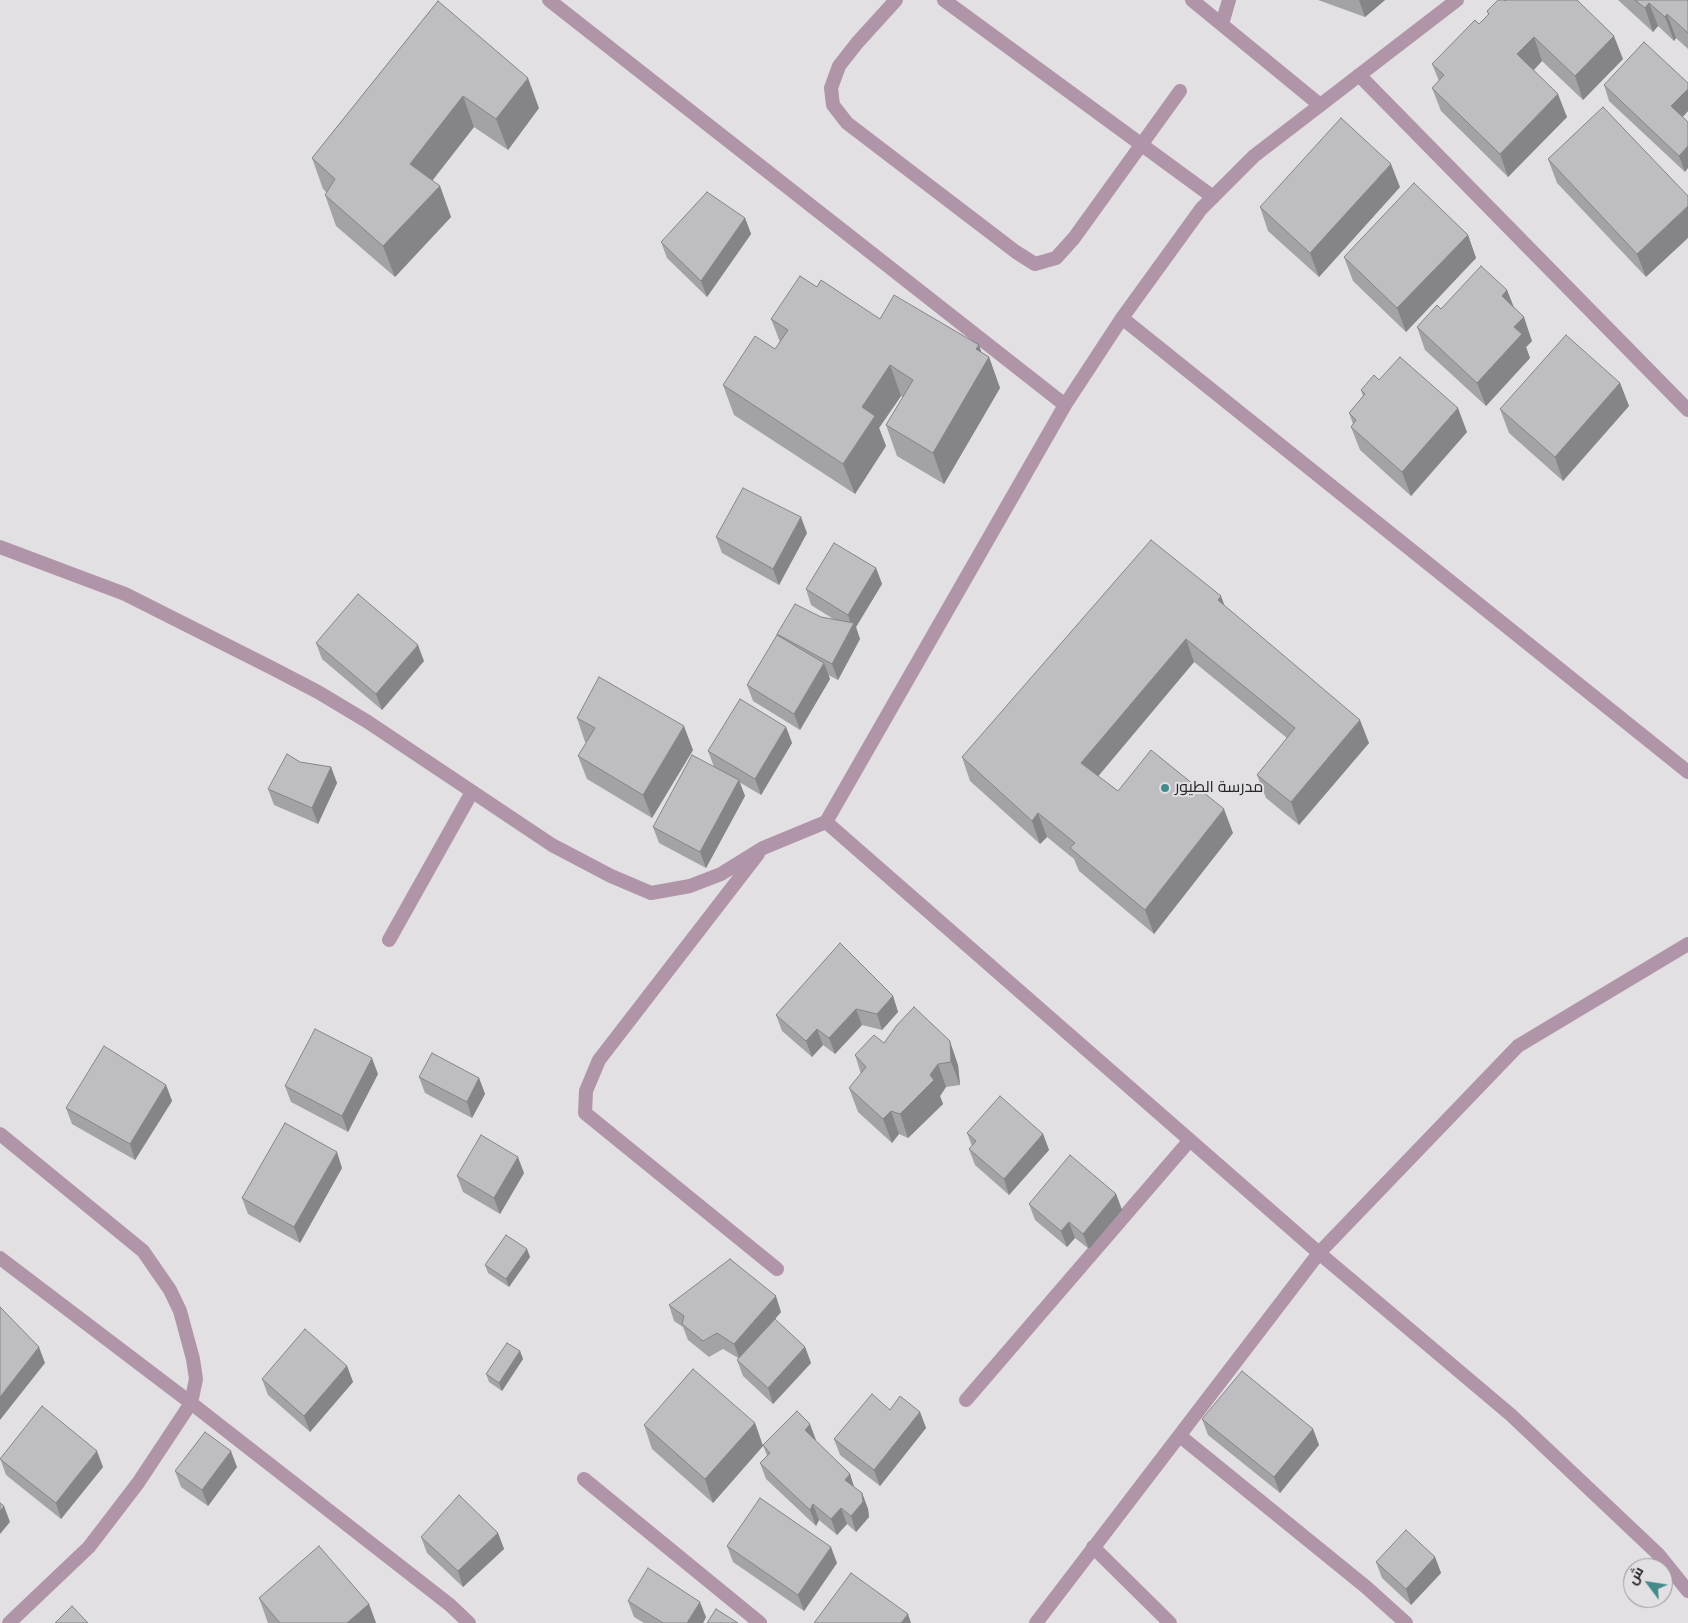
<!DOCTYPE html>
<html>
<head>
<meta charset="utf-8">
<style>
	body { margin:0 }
	#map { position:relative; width:1688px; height:1623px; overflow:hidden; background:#e3e0e4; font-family:"Times New Roman",Cairo,serif }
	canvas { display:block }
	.north { position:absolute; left:1623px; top:1558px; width:50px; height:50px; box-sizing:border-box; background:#e3e0e4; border:1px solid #989699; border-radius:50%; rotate:301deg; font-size:14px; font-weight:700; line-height:20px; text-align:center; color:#272628 }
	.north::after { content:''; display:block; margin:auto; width:18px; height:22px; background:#438b8b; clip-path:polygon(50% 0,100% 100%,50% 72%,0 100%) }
</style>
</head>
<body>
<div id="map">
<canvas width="1688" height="1623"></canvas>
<div class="north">ش</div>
</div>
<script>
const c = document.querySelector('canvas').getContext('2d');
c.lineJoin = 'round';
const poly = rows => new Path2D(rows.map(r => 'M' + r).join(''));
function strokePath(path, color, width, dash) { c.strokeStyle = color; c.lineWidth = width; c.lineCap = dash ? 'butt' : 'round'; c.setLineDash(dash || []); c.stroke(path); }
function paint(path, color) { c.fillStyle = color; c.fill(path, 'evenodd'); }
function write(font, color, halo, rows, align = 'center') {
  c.font = font + ' "Times New Roman",Cairo,serif'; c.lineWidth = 4; c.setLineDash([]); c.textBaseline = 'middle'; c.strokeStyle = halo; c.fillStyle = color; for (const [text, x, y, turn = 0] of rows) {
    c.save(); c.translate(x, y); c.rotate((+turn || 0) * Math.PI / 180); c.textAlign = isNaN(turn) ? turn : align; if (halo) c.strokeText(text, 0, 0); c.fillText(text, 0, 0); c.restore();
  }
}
strokePath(poly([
	[896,0,857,43,839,66,831,88,833,105,847,123,1016,252,1035,264,1056,258,1074,238,1180,91],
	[944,0,1213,197],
	[1192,0,1320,105],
	[1222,24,1229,0]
]), '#b095a8', 14);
strokePath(poly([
	[549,0,1065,405],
	[1457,0,1254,156,1201,209,1122,318,1065,405,826,822,1319,1253,1511,1415,1658,1554,1688,1591],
	[1359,75,1688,410],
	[1122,318,1688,772],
	[0,547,125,594,272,668,318,692,368,722,552,845,611,876,651,893,690,886,721,874,763,848,826,822],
	[758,854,599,1060,586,1091,585,1113,777,1269],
	[389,940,472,792],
	[0,1134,143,1251,170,1290,180,1311,193,1359,196,1379,191,1403,138,1483,89,1547,9,1623],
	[0,1258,191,1403,450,1605,469,1623],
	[966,1400,1190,1140],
	[1180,1436,1366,1587,1406,1623],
	[584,1479,760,1623],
	[1093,1547,1170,1623],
	[1036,1623,1319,1253,1518,1046,1688,944]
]), '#b095a8', 14);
paint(poly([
	[1318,0,1385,0,1365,17],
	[1618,0,1688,0,1688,49,1676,38,1674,41,1658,26,1653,32],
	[438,1,539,108,508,150,474,127,432,181,440,186,451,217,395,277,336,226,325,195,327,193,323,189,312,158],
	[1505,1,1623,59,1583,100,1542,61,1534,70,1567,117,1508,177,1441,111,1432,88,1439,81,1432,64,1479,24,1488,15,1487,11],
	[1688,83,1688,111,1683,117,1685,172,1609,101,1604,85],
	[1603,107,1646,277,1557,183,1548,159],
	[1400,187,1319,277,1268,231,1260,207],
	[745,218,751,234,707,297,667,258,661,242],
	[1468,235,1476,258,1406,332,1353,281,1344,257],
	[817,287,880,319,979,345,981,352,989,357,1000,388,944,484,897,456,886,425,903,397,901,396,879,428,886,446,855,494,734,415,723,385,775,349,780,342,771,319],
	[1507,290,1514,307,1532,341,1526,347,1530,358,1486,406,1425,350,1417,327,1441,309],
	[1379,380,1467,432,1411,496,1360,450,1351,427,1353,424,1349,413,1363,396,1361,390],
	[1620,383,1629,406,1563,481,1509,433,1500,409],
	[807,533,779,585,722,553,716,537],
	[876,568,882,584,856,627,860,639,838,680,828,675,830,679,800,730,753,701,747,685,778,635,777,634,821,617,835,620,811,605,806,589],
	[1225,606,1369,743,1299,825,1266,798,1257,775,1287,738,1194,662,1098,776,1118,791,1233,833,1154,934,1079,871,1074,859,1047,837,1040,844,970,781,962,757],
	[316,643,424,661,382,710,322,659],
	[577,718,693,750,652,818,587,779,578,756,587,742,585,742],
	[786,727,792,743,761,795,739,782,745,796,706,868,659,843,653,827,714,767,708,751],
	[300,762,331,767,337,783,318,824,274,805,268,789],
	[893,996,898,1012,882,1030,862,1025,835,1054,823,1045,812,1057,782,1031,776,1015],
	[897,1025,958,1065,960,1085,946,1087,940,1096,943,1104,908,1138,899,1134,892,1143,858,1112,849,1088,861,1074,855,1055,884,1043],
	[378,1074,348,1132,291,1102,285,1086],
	[419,1077,479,1078,485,1094,472,1118,425,1093],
	[166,1085,172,1101,135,1160,72,1124,66,1108],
	[967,1133,1043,1134,1049,1150,1009,1195,975,1165,969,1149,972,1146],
	[342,1168,300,1243,248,1214,242,1198],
	[524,1173,500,1214,463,1192,457,1176],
	[1116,1194,1122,1210,1089,1249,1075,1238,1067,1247,1035,1220,1029,1204],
	[527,1249,530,1257,509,1287,488,1273,485,1265],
	[669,1305,781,1312,775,1319,805,1347,811,1363,773,1404,743,1376,737,1360,738,1358,723,1349,709,1357,688,1340,683,1327,674,1321],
	[520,1351,523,1359,502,1391,489,1382,486,1374],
	[347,1366,353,1382,310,1432,268,1395,262,1379],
	[890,1410,920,1412,926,1428,880,1486,840,1455,834,1439],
	[1202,1419,1313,1429,1319,1445,1280,1493,1208,1435],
	[755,1423,763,1446,713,1503,652,1449,644,1425],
	[816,1440,816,1441,850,1474,854,1487,862,1493,868,1509,869,1517,856,1532,847,1524,837,1535,819,1520,816,1526,766,1479,760,1463,767,1456,763,1445],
	[0,1458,103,1467,61,1519,6,1475],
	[237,1467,208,1506,181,1487,175,1471],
	[498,1533,504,1549,463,1587,427,1553,421,1537],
	[727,1546,837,1563,804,1611,733,1562],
	[1435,1557,1441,1573,1411,1605,1382,1578,1376,1562],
	[259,1598,369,1604,376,1623,268,1623],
	[628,1601,706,1617,703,1623,644,1623,634,1617]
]), '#a3a3a7');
paint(poly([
	[1359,0,1385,0,1365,17],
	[1649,3,1658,26,1653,32,1645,8],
	[1667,14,1676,38,1674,41,1665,17],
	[1614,36,1623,59,1583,100,1575,76],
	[1534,37,1542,61,1526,78,1517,54],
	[528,78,539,108,508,150,496,119],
	[1688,89,1688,111,1677,122,1671,106],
	[1558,94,1567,117,1508,177,1500,154],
	[463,96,474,127,421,195,410,164],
	[1688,146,1688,168,1685,172,1679,156],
	[1391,164,1400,187,1319,277,1310,253],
	[440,186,451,217,395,277,383,246],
	[1688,206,1688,238,1646,277,1637,254],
	[745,218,751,234,707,297,701,281],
	[1468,235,1476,258,1406,332,1397,308],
	[1507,290,1516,314,1502,296],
	[1524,317,1532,341,1526,347,1530,358,1486,406,1477,383,1514,327],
	[979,345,985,363,989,357,1000,388,944,484,933,453,976,349],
	[890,365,901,396,879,428,886,446,855,494,843,464,862,407],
	[1620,383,1629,406,1563,481,1555,457],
	[1458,408,1467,432,1411,496,1402,472],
	[801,517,807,533,779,585,773,569],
	[876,568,882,584,856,627,860,639,838,680,832,664,852,627,848,615],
	[1221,596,1230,620,1218,600],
	[1186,639,1194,662,1090,786,1081,763],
	[418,645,424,661,382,710,376,694],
	[824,663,830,679,800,730,794,714],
	[1360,720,1369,743,1299,825,1291,802],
	[684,726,693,750,652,818,643,795],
	[786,727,792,743,761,795,755,779],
	[331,767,337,783,318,824,312,808],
	[739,780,745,796,706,868,700,852],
	[1224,809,1233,833,1154,934,1145,910],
	[1038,813,1047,837,1040,844,1032,821],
	[893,996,898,1012,882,1030,877,1014],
	[856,1009,862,1025,835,1054,829,1038],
	[817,1029,823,1045,812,1057,806,1041],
	[950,1041,958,1065,960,1085,951,1062],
	[372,1058,378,1074,348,1132,342,1116],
	[938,1064,946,1087,940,1096,943,1104,908,1138,900,1114],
	[479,1078,485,1094,472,1118,467,1102],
	[166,1085,172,1101,135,1160,130,1144],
	[891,1111,899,1134,892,1143,883,1119],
	[1043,1134,1049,1150,1009,1195,1004,1179],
	[337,1152,342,1168,300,1243,294,1227],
	[518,1157,524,1173,500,1214,494,1198],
	[1116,1194,1122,1210,1089,1249,1083,1234],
	[1069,1222,1075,1238,1067,1247,1061,1231],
	[527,1249,530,1257,509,1287,506,1279],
	[776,1296,781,1312,740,1360,734,1344],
	[39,1347,45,1363,0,1420,0,1397],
	[805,1347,811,1363,773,1404,768,1388],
	[520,1351,523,1359,502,1391,499,1383],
	[347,1366,353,1382,310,1432,304,1416],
	[920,1412,926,1428,880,1486,874,1470],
	[755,1423,763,1446,713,1503,705,1479],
	[810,1424,816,1440,811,1446,805,1430],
	[1313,1429,1319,1445,1280,1493,1274,1477],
	[97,1451,103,1467,61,1519,56,1503],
	[231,1451,237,1467,208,1506,202,1490],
	[850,1474,855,1490,845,1480],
	[862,1493,868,1509,869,1517,856,1532,851,1516],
	[813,1504,819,1520,816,1526,810,1510],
	[4,1506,10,1522,0,1534,0,1511],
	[841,1508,847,1524,837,1535,831,1519],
	[498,1533,504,1549,463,1587,458,1571],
	[831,1547,837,1563,804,1611,798,1595],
	[1435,1557,1441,1573,1411,1605,1406,1589],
	[700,1602,706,1617,703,1623,687,1623],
	[369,1604,376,1623,347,1623],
	[908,1614,911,1623,901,1623]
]), '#858588');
const building = poly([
	[1498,0,1504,0,1505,1,1507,0,1577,0,1614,36,1575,76,1534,37,1517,54,1558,94,1500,154,1432,88,1444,75,1432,64,1475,20,1479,24,1489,14,1487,11,1498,0],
	[1635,0,1688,0,1688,33,1667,14,1665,17,1649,3,1645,8,1635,0],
	[438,1,528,78,496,119,463,96,410,164,440,186,383,246,325,195,335,179,312,158,438,1],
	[1644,42,1688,83,1688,89,1671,106,1688,122,1688,146,1679,156,1604,85,1644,42],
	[1603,107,1688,196,1688,206,1637,254,1548,159,1603,107],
	[1341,118,1391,164,1310,253,1260,207,1341,118],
	[1414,183,1468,235,1397,308,1344,257,1414,183],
	[707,192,745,218,701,281,661,242,707,192],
	[1481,266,1507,290,1502,296,1524,317,1514,327,1522,334,1477,383,1417,327,1437,305,1441,309,1481,266],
	[800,276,817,287,821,280,880,319,894,295,979,345,976,349,989,357,933,453,886,425,913,380,890,365,862,407,875,416,843,464,723,385,755,336,775,349,788,330,771,319,800,276],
	[1566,335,1620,383,1555,457,1500,409,1566,335],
	[1400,357,1458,408,1402,472,1351,427,1356,420,1349,413,1365,394,1361,390,1374,375,1379,380,1400,357],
	[743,488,801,517,773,569,716,537,743,488],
	[1151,540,1221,596,1218,600,1360,720,1291,802,1257,775,1295,728,1186,639,1081,763,1118,791,1151,750,1224,809,1145,910,1070,848,1075,843,1038,813,1032,821,962,757,1151,540],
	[834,543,876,568,848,615,806,589,834,543],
	[358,594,418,645,376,694,316,643,358,594],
	[795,604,821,617,854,623,832,664,777,634,795,604],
	[777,635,824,663,794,714,747,685,777,635],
	[599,677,684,726,643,795,578,756,595,728,577,718,599,677],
	[740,699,786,727,755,779,708,751,740,699],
	[287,754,300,762,331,767,312,808,268,789,287,754],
	[692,755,739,780,700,852,653,827,692,755],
	[840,943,893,996,877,1014,856,1009,829,1038,817,1029,806,1041,776,1015,840,943],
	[914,1007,950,1041,951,1062,938,1064,930,1075,934,1080,900,1114,891,1111,883,1119,849,1088,866,1067,855,1055,874,1035,884,1043,897,1025,914,1007],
	[315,1029,372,1058,342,1116,285,1086,315,1029],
	[104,1046,166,1085,130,1144,66,1108,104,1046],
	[432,1053,479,1078,467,1102,419,1077,432,1053],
	[1000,1096,1043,1134,1004,1179,969,1149,976,1141,967,1133,1000,1096],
	[285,1123,337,1152,294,1227,242,1198,285,1123],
	[481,1135,518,1157,494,1198,457,1176,481,1135],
	[1070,1155,1116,1194,1083,1234,1069,1222,1061,1231,1029,1204,1070,1155],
	[506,1235,527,1249,506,1279,485,1265,506,1235],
	[730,1259,776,1296,734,1344,717,1333,703,1341,682,1324,684,1316,669,1305,730,1259],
	[0,1307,39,1347,0,1397,0,1307],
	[775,1319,805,1347,768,1388,737,1360,775,1319],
	[305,1329,347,1366,304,1416,262,1379,305,1329],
	[507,1343,520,1351,499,1383,486,1374,507,1343],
	[693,1369,755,1423,705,1479,644,1425,693,1369],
	[1242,1371,1313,1429,1274,1477,1202,1419,1242,1371],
	[872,1394,890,1410,900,1396,920,1412,874,1470,834,1439,872,1394],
	[42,1406,97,1451,56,1503,0,1459,42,1406],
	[797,1411,810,1424,805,1430,850,1474,845,1480,862,1493,863,1502,851,1516,841,1508,831,1519,813,1504,810,1510,760,1463,770,1453,763,1445,797,1411],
	[205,1432,231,1451,202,1490,175,1471,205,1432],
	[459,1495,498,1533,458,1571,421,1537,459,1495],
	[760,1498,831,1547,798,1595,727,1546,760,1498],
	[0,1503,4,1506,0,1511,0,1503],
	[1406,1530,1435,1557,1406,1589,1376,1562,1406,1530],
	[319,1546,369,1604,347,1623,280,1623,259,1598,319,1546],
	[648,1568,700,1602,687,1623,663,1623,628,1601,648,1568],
	[851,1573,908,1614,901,1623,814,1623,851,1573],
	[72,1606,88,1623,55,1623,72,1606],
	[716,1609,738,1623,707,1623,716,1609]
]);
paint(building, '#bebec2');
strokePath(building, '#858588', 1);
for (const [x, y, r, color] of [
	[1165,788,5,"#438b8b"]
]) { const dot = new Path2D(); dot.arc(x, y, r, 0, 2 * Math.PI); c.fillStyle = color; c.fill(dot); strokePath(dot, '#e3e0e4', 2); }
write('16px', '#272628', '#e3e0e4', [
	["مدرسة الطيور",1175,788]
], 'left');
</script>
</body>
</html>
